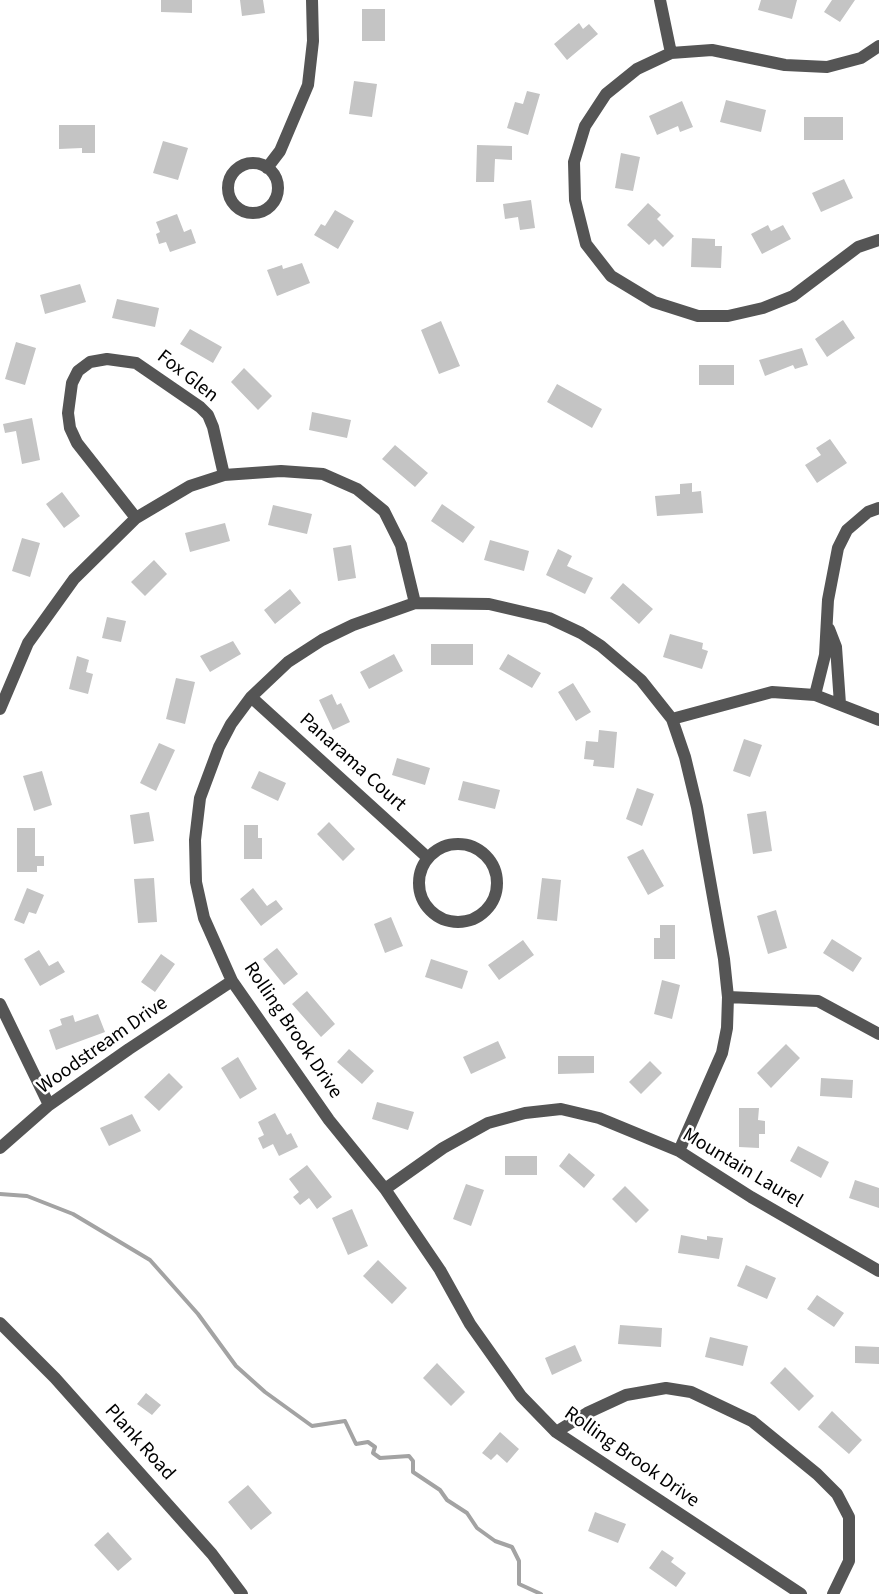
<!DOCTYPE html>
<html>
<head>
<meta charset="utf-8">
<style>
	body { margin:0 }
	canvas { display:block; background:#fff }
</style>
</head>
<body>
<canvas width="879" height="1594"></canvas>
<script>
const c = document.querySelector('canvas').getContext('2d');
c.lineJoin = 'round';
const poly = rows => new Path2D(rows.map(r => 'M' + r).join(''));
function strokePath(path, color, width, dash) { c.strokeStyle = color; c.lineWidth = width; c.lineCap = dash ? 'butt' : 'round'; c.setLineDash(dash || []); c.stroke(path); }
function paint(path, color) { c.fillStyle = color; c.fill(path, 'evenodd'); }
function write(font, color, halo, rows, align = 'center') {
  c.font = font + ' "Source Sans 3",sans-serif'; c.lineWidth = 5; c.setLineDash([]); c.textBaseline = 'middle'; c.strokeStyle = halo; c.fillStyle = color; for (const [text, x, y, turn = 0] of rows) {
    c.save(); c.translate(x, y); c.rotate((+turn || 0) * Math.PI / 180); c.textAlign = isNaN(turn) ? turn : align; if (halo) c.strokeText(text, 0, 0); c.fillText(text, 0, 0); c.restore();
  }
}
strokePath(poly([
	[0,1194,27,1196,73,1214,150,1260,198,1314,236,1366,265,1392,312,1426,345,1421,356,1444,368,1442,375,1447,373,1453,380,1458,409,1456,413,1461,413,1472,440,1490,447,1500,467,1513,477,1528,495,1541,512,1547,519,1561,519,1584,541,1594]
]), '#a3a3a3', 4);
paint(poly([
	[161,0,192,0,192,13,161,12],
	[240,0,263,0,265,13,242,16],
	[761,0,797,0,792,19,758,10],
	[832,0,855,0,840,22,824,12],
	[362,9,385,9,385,41,362,41],
	[579,23,583,29,589,24,598,34,567,60,554,44],
	[354,81,377,84,372,117,349,114],
	[527,91,540,94,528,135,507,128,515,102,523,104],
	[726,100,766,110,761,132,720,122],
	[682,101,693,127,680,132,678,126,657,135,649,116],
	[804,117,843,117,843,140,804,140],
	[59,125,95,125,95,153,82,153,82,148,59,149],
	[163,141,188,148,178,180,153,173],
	[477,145,512,146,512,160,495,159,494,182,476,182],
	[621,153,640,157,633,191,615,188],
	[844,179,853,198,821,212,812,193],
	[531,200,535,228,520,230,518,217,505,219,503,204],
	[648,203,661,215,657,219,674,236,663,247,655,239,649,245,627,225],
	[335,210,354,221,338,249,314,235,321,224,325,226],
	[177,214,184,232,191,229,196,243,170,252,166,242,159,244,156,234,160,232,156,222],
	[768,225,771,231,783,225,791,239,762,254,751,234],
	[692,238,715,239,715,246,722,246,721,268,691,267],
	[302,263,310,283,277,296,267,270,282,265,283,269],
	[80,284,86,302,45,314,40,295],
	[117,299,159,308,155,327,112,318],
	[843,320,855,338,827,357,815,339],
	[441,321,460,366,439,374,421,330],
	[190,329,222,347,213,363,180,344],
	[16,342,36,348,25,385,5,379],
	[802,348,808,365,795,369,793,365,765,376,759,360],
	[699,365,734,365,734,385,699,385],
	[244,368,272,396,258,410,231,382],
	[557,384,602,409,592,428,547,402],
	[312,412,351,420,347,438,309,430],
	[32,418,40,460,22,464,16,431,5,433,3,424],
	[830,439,847,463,817,483,805,465,821,455,816,448],
	[395,445,428,473,415,487,382,459],
	[692,483,692,492,701,491,703,513,657,516,655,496,680,494,680,484],
	[62,492,80,516,64,528,46,504],
	[442,504,475,527,463,543,431,521],
	[273,505,312,514,307,534,268,525],
	[225,523,230,541,190,552,185,533],
	[22,538,40,543,30,577,12,571],
	[490,540,529,551,524,571,484,560],
	[351,545,356,578,338,581,333,548],
	[558,549,572,556,567,566,593,578,585,594,546,575],
	[154,560,167,574,145,596,131,582],
	[623,583,653,609,639,624,610,598],
	[290,589,301,603,275,624,264,610],
	[107,617,126,621,121,642,102,638],
	[670,634,703,643,702,649,708,651,702,669,663,657],
	[233,641,241,654,210,672,200,656],
	[431,644,473,644,473,665,431,665],
	[394,654,403,671,369,689,360,672],
	[508,654,541,673,532,688,499,669],
	[77,656,89,660,86,672,93,674,88,694,69,689],
	[176,678,195,682,185,724,166,719],
	[573,683,591,712,576,721,558,692],
	[332,694,337,705,341,703,350,722,333,730,319,700],
	[599,730,617,732,614,768,593,766,594,760,584,759,586,741,598,742],
	[744,739,762,745,750,777,733,771],
	[159,743,175,750,156,791,140,783],
	[397,758,430,768,425,785,392,775],
	[42,771,52,805,34,811,23,776],
	[259,771,286,783,278,801,251,788],
	[463,781,500,790,495,809,458,800],
	[637,788,654,794,642,826,626,819],
	[766,811,772,851,753,854,747,814],
	[149,812,154,841,134,844,130,815],
	[329,822,355,849,343,861,317,834],
	[244,825,258,825,258,838,262,838,262,859,244,859],
	[17,828,35,828,35,856,44,856,44,866,37,866,37,872,17,872],
	[643,849,664,886,648,895,627,857],
	[154,878,157,922,138,923,134,879],
	[542,878,561,880,557,921,537,919],
	[27,888,44,895,36,914,29,912,24,924,14,920],
	[253,888,267,906,276,900,283,909,261,926,240,899],
	[776,910,787,948,768,954,757,916],
	[391,917,403,946,385,953,374,924],
	[660,925,675,925,675,959,654,959,654,938,660,938],
	[832,939,862,958,853,972,823,953],
	[523,940,534,955,499,980,488,965],
	[277,948,298,974,284,985,263,959],
	[39,950,49,966,58,961,65,972,40,986,24,959],
	[161,954,175,964,155,992,141,982],
	[431,959,468,971,462,989,425,977],
	[662,980,680,985,672,1019,654,1014],
	[307,991,335,1024,321,1037,292,1004],
	[98,1014,105,1032,56,1050,49,1030,62,1025,60,1019,73,1015,75,1022],
	[498,1041,506,1058,471,1074,463,1057],
	[786,1044,800,1058,771,1088,757,1073],
	[349,1049,374,1071,362,1084,337,1062],
	[558,1056,594,1056,594,1073,558,1074],
	[238,1057,257,1089,240,1099,221,1068],
	[650,1061,662,1073,641,1094,629,1082],
	[169,1073,183,1087,159,1111,144,1097],
	[821,1078,853,1080,852,1098,820,1096],
	[377,1102,414,1112,408,1130,372,1119],
	[739,1108,759,1108,758,1120,765,1121,765,1134,759,1134,759,1148,739,1147],
	[275,1113,287,1135,291,1133,298,1147,279,1156,273,1144,263,1149,258,1138,264,1135,258,1122],
	[132,1114,141,1131,109,1146,100,1128],
	[798,1146,829,1162,821,1178,790,1161],
	[569,1153,595,1175,584,1188,559,1166],
	[505,1156,537,1156,537,1175,505,1175],
	[307,1165,332,1197,317,1209,309,1198,300,1205,293,1197,299,1192,289,1179],
	[855,1180,879,1188,879,1208,849,1198],
	[466,1184,484,1190,471,1226,453,1219],
	[625,1186,649,1210,636,1223,612,1199],
	[352,1209,368,1246,348,1255,332,1218],
	[681,1235,707,1240,707,1236,723,1238,719,1259,678,1253],
	[378,1260,407,1288,392,1304,363,1276],
	[746,1265,776,1278,767,1299,737,1286],
	[817,1295,844,1313,834,1327,807,1309],
	[620,1325,662,1328,661,1347,618,1344],
	[710,1337,748,1346,743,1366,705,1357],
	[575,1345,582,1361,552,1375,545,1358],
	[855,1346,879,1347,879,1364,855,1363],
	[437,1363,465,1392,451,1406,423,1378],
	[785,1367,814,1396,799,1411,770,1383],
	[146,1393,161,1405,152,1415,137,1404],
	[832,1411,862,1440,849,1454,818,1427],
	[500,1432,519,1449,507,1463,497,1454,491,1460,482,1453],
	[248,1485,272,1513,251,1530,228,1502],
	[595,1512,626,1524,618,1543,588,1531],
	[108,1532,132,1559,118,1571,94,1545],
	[662,1550,674,1558,671,1562,686,1573,676,1587,649,1568]
]), '#c4c4c4');
strokePath(poly([
	[660,0,671,53],
	[879,46,861,58,827,67,785,65,712,50,671,53,637,69,606,94,585,126,574,162,575,200,586,244,611,276,654,302,698,316,728,316,763,308,793,296,858,247,879,240],
	'228 188a25 25 0 1 1 50 0a25 25 0 1 1-50 0Z',
	[267,168,280,151,308,85,313,41,312,0],
	[136,518,77,443,70,428,68,413,72,383,78,371,90,362,107,359,136,363,200,407,208,415,213,427,224,475],
	[829,629,836,647,840,704],
	[815,695,825,655,828,600,838,548,847,530,868,512,879,508],
	[251,697,428,858],
	[0,709,28,643,74,579,136,518,190,486,224,475,281,471,323,474,357,489,384,511,401,545,415,603],
	[672,719,772,692,815,695,879,720],
	'419 883a39 39 0 1 1 78 0a39 39 0 1 1-78 0Z',
	[728,997,818,1001,879,1034],
	[0,1004,49,1105],
	[0,1148,49,1105,129,1049,232,981],
	[679,1151,722,1053,727,1028,728,997,724,959,697,807,685,757,672,719,641,680,601,646,581,633,549,618,489,604,415,603,353,625,322,640,288,662,251,697,231,724,219,747,200,798,195,840,196,882,204,918,232,981,329,1120,385,1189,440,1270,470,1324,521,1396,556,1432,801,1594],
	[385,1189,443,1148,488,1123,525,1113,561,1109,599,1118,679,1151,751,1197,879,1271],
	[556,1432,587,1413,626,1395,666,1388,691,1392,752,1421,817,1474,837,1494,849,1517,849,1561,833,1594]
]), '#555', 12);
strokePath(poly([
	[0,1323,55,1378,212,1554,242,1594]
]), '#555', 12);
write('20px', '#000', '#fff', [
	["Fox Glen",187,377,38],
	["Panarama Court",352,763,42],
	["Rolling Brook Drive",292,1031,56],
	["Woodstream Drive",103,1046,-35],
	["Mountain Laurel",742,1169,31],
	["Plank Road",139,1443,48],
	["Rolling Brook Drive",631,1458,35]
]);
</script>
</body>
</html>
